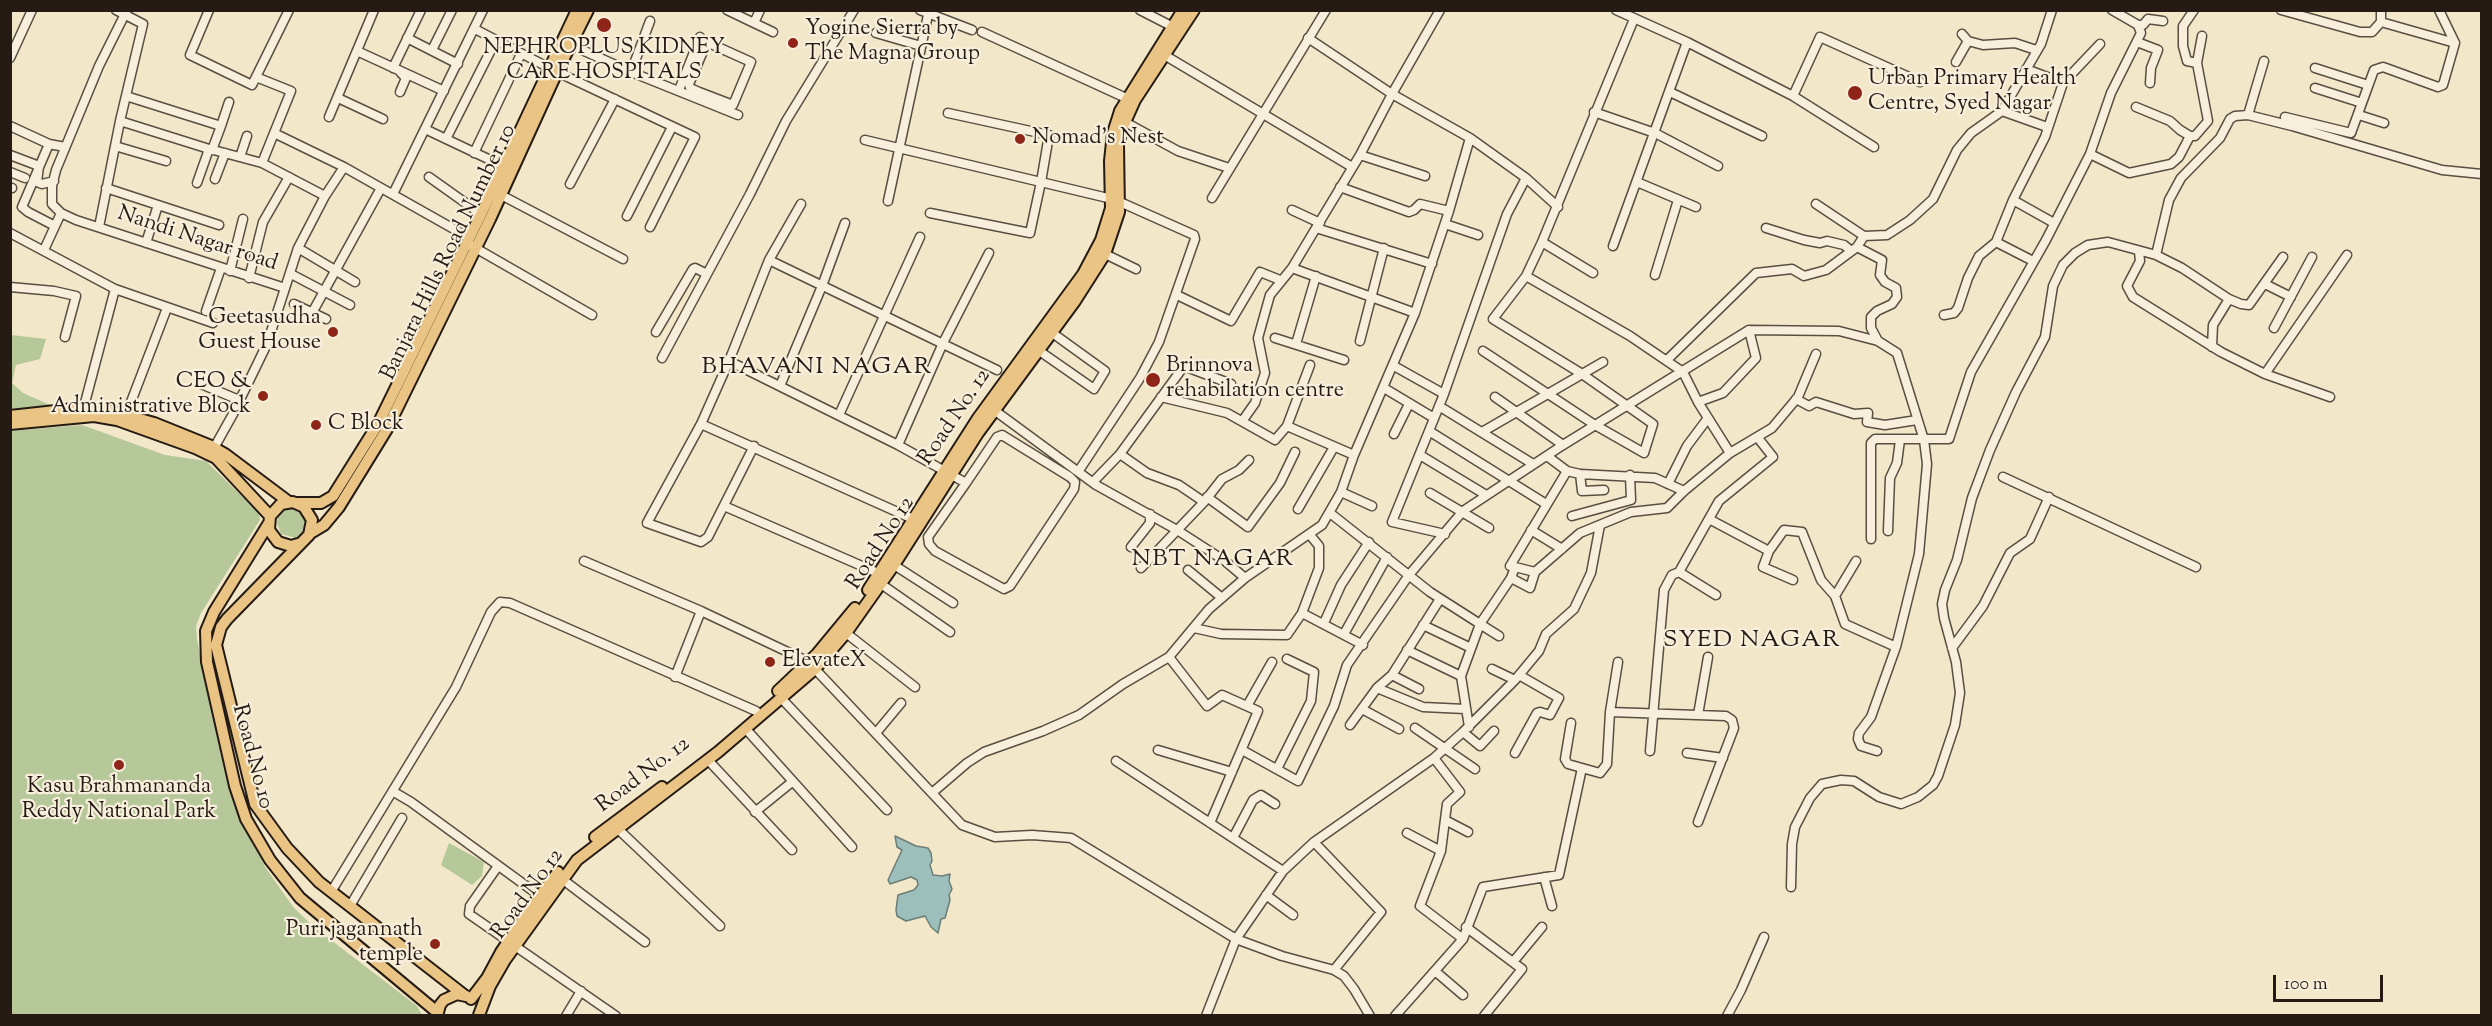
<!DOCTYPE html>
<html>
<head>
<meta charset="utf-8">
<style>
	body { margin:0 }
	#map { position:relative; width:2492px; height:1026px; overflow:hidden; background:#f2e7c8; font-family:"Sorts Mill Goudy",serif }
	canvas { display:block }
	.frame { position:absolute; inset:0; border:12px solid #251b14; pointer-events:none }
	.scale { position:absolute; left:2273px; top:975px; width:110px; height:27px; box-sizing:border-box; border:3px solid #251b14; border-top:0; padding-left:8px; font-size:18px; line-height:21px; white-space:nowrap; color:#251b14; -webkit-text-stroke:4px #f7efdb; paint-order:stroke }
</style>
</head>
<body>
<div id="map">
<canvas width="2492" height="1026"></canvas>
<div class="frame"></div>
<div class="scale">100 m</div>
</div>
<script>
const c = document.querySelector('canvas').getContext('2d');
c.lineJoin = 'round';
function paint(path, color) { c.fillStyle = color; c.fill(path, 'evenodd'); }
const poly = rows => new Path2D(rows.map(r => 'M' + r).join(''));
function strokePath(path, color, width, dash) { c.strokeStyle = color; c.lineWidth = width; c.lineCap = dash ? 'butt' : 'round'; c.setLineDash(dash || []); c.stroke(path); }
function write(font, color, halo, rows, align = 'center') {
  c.font = font + ' "Sorts Mill Goudy",serif'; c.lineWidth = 4.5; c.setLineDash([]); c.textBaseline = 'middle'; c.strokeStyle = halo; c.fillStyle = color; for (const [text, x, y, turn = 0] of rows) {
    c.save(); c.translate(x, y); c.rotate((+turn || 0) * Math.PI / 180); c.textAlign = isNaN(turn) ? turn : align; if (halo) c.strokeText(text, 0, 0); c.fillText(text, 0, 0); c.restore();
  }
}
paint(poly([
	[11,335,46,339,40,359,16,365,12,383,23,393,50,405,11,411],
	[82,425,165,455,206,461,259,513,260,520,201,613,196,626,197,640,240,813,265,867,294,908,314,927,417,1006,422,1015,11,1015,10,431],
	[289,505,304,509,309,529,296,538,281,534,277,523,279,512],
	[449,843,484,862,482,876,472,885,441,865]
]), '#b6c79a');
const water = poly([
	[895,836,916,846,928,848,931,853,932,861,930,865,933,875,942,876,950,874,949,881,952,889,949,895,950,900,945,918,941,919,938,933,931,927,925,916,906,921,897,916,896,910,898,895,914,890,918,885,917,880,911,877,890,884,888,880,902,850,897,847,895,836]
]);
paint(water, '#9cbfbb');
strokePath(water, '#6c7d78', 1.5);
const minor = poly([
	[127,10,99,66,56,170,52,186,52,204,61,213,76,220,285,288],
	[209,10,190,55,252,85,289,10],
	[727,10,754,23,760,10],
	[920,10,972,30],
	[1140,10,1177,29],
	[1616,10,1687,42,1793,96,1874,147],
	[2194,10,2183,26,2183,46,2187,61,2197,63],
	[2281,10,2360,32,2372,32,2381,22,2381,10],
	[2381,22,2455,43],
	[754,23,773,32],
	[2138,25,2143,25,2148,19,2163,21],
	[475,29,557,72,695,137,650,227],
	[982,32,1126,98],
	[876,33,921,46],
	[1962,34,1968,41,1983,45,2015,43,2036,50],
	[407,38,458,64],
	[1308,38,1392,94,1470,138,1526,178,1558,207],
	[2137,42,2158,50,2151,68,2150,83],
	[571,45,631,72,738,115],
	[432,50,452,10],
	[357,51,444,91],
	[1166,56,1352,167],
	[10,58,32,10],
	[1956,62,1968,41],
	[393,68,421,10],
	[2315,68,2368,85],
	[2026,69,2063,83],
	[631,72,650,21],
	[256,77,291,91,262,163],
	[2315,88,2362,103],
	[679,90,700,37],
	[400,92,406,78,401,73],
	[699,92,690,88,689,84,707,42],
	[1670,92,1762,136],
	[126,96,221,126,229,102],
	[1793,96,1820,37,1920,82],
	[338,98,383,119],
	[697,98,699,92,733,105,751,62,700,39],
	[2136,107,2170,121,2180,130,2190,136],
	[2002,111,2047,127],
	[1594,112,1655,133,1718,166],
	[2248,115,2264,61],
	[2359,115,2384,123],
	[329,117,374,10],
	[2285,117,2351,133,2374,70,2383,67,2438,87,2443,85,2455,43,2439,10],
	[120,121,206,148,262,163,325,196],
	[1125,122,1178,151,1229,168],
	[10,126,49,144,65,147],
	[425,129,503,166],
	[274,133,344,167,468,237],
	[446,139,496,40],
	[865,140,1112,199],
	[49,144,22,207,28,212,55,226],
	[115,146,166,161],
	[212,150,221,126],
	[474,153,521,54],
	[2090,154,2129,173,2171,164,2179,157,2190,136,2195,136,2208,121,2197,63,2202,36],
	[10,155,39,166,37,182,42,184,54,181],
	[1360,155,1425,176],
	[240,157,247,136],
	[10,172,25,178],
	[429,177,481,214],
	[215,179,225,153],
	[1637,182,1696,207],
	[197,183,209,149],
	[570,184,615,99],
	[1340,187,1409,212,1414,210,1420,204,1449,211],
	[10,188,12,188],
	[106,188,158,205,146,243],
	[393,194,483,10],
	[501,195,623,259],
	[1212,198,1326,10],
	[2013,200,2054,223],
	[888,201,928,15],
	[1816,204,1864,236,1887,235,1910,220,1933,199,1957,150,1971,133,2002,111,2041,44,2052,10],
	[158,205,219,225],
	[1292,210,1320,223],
	[930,213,1030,233,1041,182,1049,135,948,113],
	[627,216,672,127],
	[1445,224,1478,235],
	[99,227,120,121,143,24,116,10],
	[1316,228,1432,264],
	[1766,228,1804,240,1820,243,1827,241,1844,245,1850,250],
	[10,233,115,289,213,323],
	[1542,242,1593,273],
	[1996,242,2033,261],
	[472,246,592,315],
	[1613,246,1687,42],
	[1857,247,1882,260,1880,275,1885,282,1896,288,1897,297,1892,304,1877,311,1871,317,1871,328,1878,341],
	[298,248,355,282],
	[44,250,61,213],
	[2139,252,2140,261,2127,286,2133,297,2221,352,2265,374,2330,397],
	[1105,254,1136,269],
	[2156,255,2169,200,2181,178,2220,138,2230,119,2235,116,2248,115,2292,126,2442,170,2482,174],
	[769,260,997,370],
	[1292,268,1415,313],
	[230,271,243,219],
	[291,274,350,305],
	[1655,275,1678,200],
	[1526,276,1630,336,1683,372,1698,402,1730,453],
	[249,278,263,222,289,177],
	[2265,284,2291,297],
	[10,287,54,291,76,296,65,337],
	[1177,295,1231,321,1260,272,1280,280],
	[294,304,326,319],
	[206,311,221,268],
	[312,313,381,188],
	[1944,315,1954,313,1958,308,1968,278,1979,256,1996,242,2013,200,2045,137,2063,83,2100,44],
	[2274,328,2312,257],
	[656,332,693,269,695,268,707,274],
	[1275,338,1344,360],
	[1360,341,1384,248],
	[1296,344,1316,276],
	[2212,347,2213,325,2229,299],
	[1038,350,1094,389,1105,371,1051,332],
	[1483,351,1595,425,1644,453,1653,424,1582,374,1493,319,1526,276,1542,242,1634,19],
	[662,358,750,194,786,121,854,10],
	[1668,359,1756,273,1792,269,1804,276,1826,270,1857,247,1864,236],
	[729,361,898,445,966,483,997,437,1002,435,1070,477,1075,482,1074,489,1010,586,1004,589,935,551,929,544,928,537,966,483],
	[1394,366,1444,394],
	[2265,374,2347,255],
	[201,384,239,400],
	[780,386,822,286,845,223],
	[1384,388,1434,418],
	[1161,397,1227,413,1275,440,1287,426,1310,365],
	[1495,397,1563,445],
	[1796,399,1809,406,1816,402,1854,414,1868,413,1867,422,1885,425,1917,420],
	[1698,402,1723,393,1756,358,1749,330],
	[1439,406,1533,464],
	[994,410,1096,485,1177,530,1225,561,1245,578],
	[82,414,115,289],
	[126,415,167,308],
	[839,415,920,237],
	[1243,420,1255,403,1265,373,1258,338,1270,295,1292,268,1316,228,1360,155,1392,94,1440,10],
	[701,424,913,519],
	[1287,426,1354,455],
	[1429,431,1546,504],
	[1482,432,1603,362],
	[1394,434,1409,404],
	[898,445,943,343,989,253],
	[754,446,708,537,701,542,647,523,701,424,729,361,769,260,801,204],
	[214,448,233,414,267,344,298,248,325,196,344,167],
	[1120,454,1147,473,1179,485,1204,502],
	[1420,455,1486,495],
	[1547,456,1567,471,1580,474,1655,478,1684,491],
	[1078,472,1140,378,1159,342,1195,239,1194,235,1120,202],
	[1580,474,1582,491,1604,490],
	[2003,477,2196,567],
	[1093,482,1120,454,1184,366,1231,384],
	[1668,484,1687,446,1708,418],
	[1341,492,1372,506],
	[1430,493,1489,528],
	[1207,497,1248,527,1280,483,1295,452],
	[724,506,878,573],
	[1298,509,1334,447],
	[1330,513,1430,592,1480,624,1511,578,1515,567,1510,566,1567,471],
	[1572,516,1631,500,1630,475],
	[1709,519,1769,551,1784,530,1802,532,1821,580,1835,596,1845,624,1896,647],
	[1531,530,1562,549],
	[1888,531,1890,478,1897,463,1900,440],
	[1445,534,1392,522,1444,394,1507,214,1526,178],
	[1871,539,1871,443,1875,439,1949,439,1971,372,2046,240,2090,154,2111,93,2141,33,2138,25,2112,10],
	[1131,547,1150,523,1150,514],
	[1769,551,1763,567,1793,580],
	[584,561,701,611,809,662],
	[894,565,953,603],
	[1515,567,1535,572,1580,533,1631,512,1667,508,1684,491,1730,453,1772,428,1798,397,1816,354],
	[1141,568,1204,502,1222,479,1239,470,1249,460],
	[1188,570,1222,598],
	[1679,572,1716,595],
	[1511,578,1530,588,1535,572],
	[881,584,950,632],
	[1835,596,1856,561],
	[1302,613,1363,645],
	[1324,623,1341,585,1369,542],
	[1423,625,1471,648],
	[1194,628,1221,634,1287,635,1302,613,1319,568,1319,546,1310,535],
	[846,633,915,687],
	[1344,634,1387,557],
	[1952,648,1983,606,2010,553,2030,539,2049,497],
	[1407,650,1461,676],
	[1169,657,1207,706,1222,695,1258,711,1210,823],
	[815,669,962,825,995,837,1032,835,1071,838,1236,939,1282,956,1334,970,1344,976,1354,989,1370,1016],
	[1492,669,1515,680],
	[1392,675,1419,689],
	[675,677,701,611],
	[1377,688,1423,707,1465,709],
	[781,698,887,810],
	[1247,706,1272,662],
	[1362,709,1399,729],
	[1610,712,1726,716,1732,720,1734,728,1698,822],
	[1698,715,1708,657],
	[1571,723,1565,759,1568,764,1582,768],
	[1350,725,1377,688,1392,675,1440,599],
	[1469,727,1461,676,1480,624,1499,636],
	[745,728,852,847],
	[1415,728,1475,769],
	[1463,732,1480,746,1494,731],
	[876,733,901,703],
	[1158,750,1232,772],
	[1242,750,1298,781,1334,706,1347,665,1409,575,1463,511,1563,445,1749,330,1839,331,1878,341,1897,353,1924,440,1927,464,1919,554,1896,647,1871,717,1859,733,1858,739,1861,746,1877,751],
	[1650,751,1664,590,1672,575,1679,572,1719,501,1773,457,1758,438],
	[1515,753,1537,713,1540,712,1550,715,1559,698,1519,675],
	[1687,753,1723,758],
	[1434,758,1460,792,1447,804,1441,851,1420,906,1463,939],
	[708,760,792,850],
	[1116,761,1283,871],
	[1277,769,1311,701,1314,672,1287,659],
	[394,792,411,802,540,896],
	[932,793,967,763,984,752,1043,731,1079,715,1123,684,1169,657,1209,609,1245,578,1322,525,1341,492,1354,455,1415,313,1449,211,1470,138],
	[755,812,792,782],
	[1445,820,1468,832],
	[618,829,720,926],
	[1407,833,1441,851],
	[1233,838,1253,800,1261,795,1275,804],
	[1314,842,1381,912,1334,970],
	[498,866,470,906,469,914,508,941],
	[1544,877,1552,906],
	[562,879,645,942],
	[1791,887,1792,844,1795,827,1810,798,1822,784,1841,780,1854,781,1879,797,1901,804,1918,797,1933,785,1938,776,1955,725,1960,693,1956,662,1944,618,1942,604,1945,590,1957,560,1972,498,1990,450,2016,392,2045,337,2053,286,2063,265,2075,253,2088,245,2108,242,2156,255,2182,268,2229,299,2241,304,2249,305,2283,257],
	[331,892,456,687,491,612,500,602,510,603,756,711],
	[1266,895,1293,915],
	[350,906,402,818],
	[1466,927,1522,969,1484,1016],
	[515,946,616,1016],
	[1513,962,1542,927],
	[1435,971,1463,995],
	[566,1016,581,991],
	[1206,1016,1236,939,1283,871,1314,842,1434,758,1463,732,1515,680,1539,651,1546,634,1574,609,1591,573,1600,525],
	[1395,1016,1463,939,1483,887,1559,875,1582,768,1600,773,1607,764,1610,712,1618,662],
	[1727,1016,1741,990,1764,937]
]);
const major = poly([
	[10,416,83,408,108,410,154,423,211,446,225,454,289,502],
	[10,424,94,416,117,420,195,448,216,458,270,516],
	[297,503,321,503,333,496,378,424,481,214,577,10],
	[269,523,214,612,206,631,207,662,235,786,246,819,270,860,300,898,437,1012],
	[309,534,324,525,339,507,387,429,490,219,557,72,588,10],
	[298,544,291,546,278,542,269,530,270,516,281,504,293,502,304,507,312,520,309,535,227,619,221,627,216,645,255,804,287,848,319,882,464,995],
	[868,590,978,418,1083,274,1101,240,1111,208,1110,161,1113,133,1120,111,1183,10],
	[778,691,817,654,855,608],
	[595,837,662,787],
	[471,999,487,978,501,952,535,902,558,872],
	[479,1015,490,986,505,960,577,860,718,752,815,669,846,633,894,565,978,433,1075,301,1105,254,1119,212,1118,145,1122,129,1135,100,1194,10],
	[437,1016,440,1005,444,1000,457,994,466,996]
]);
strokePath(minor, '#584e41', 11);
strokePath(major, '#251b14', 14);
strokePath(minor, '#f7efdb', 8);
strokePath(major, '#e9c484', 10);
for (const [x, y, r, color] of [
	[604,25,8,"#8f2418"],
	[793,43,6,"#8f2418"],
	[1855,93,8,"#8f2418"],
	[1020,139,6,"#8f2418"],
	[333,332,6,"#8f2418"],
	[1153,380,8,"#8f2418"],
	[263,396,6,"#8f2418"],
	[316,425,6,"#8f2418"],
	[770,662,6,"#8f2418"],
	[119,765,6,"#8f2418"],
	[435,944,6,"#8f2418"]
]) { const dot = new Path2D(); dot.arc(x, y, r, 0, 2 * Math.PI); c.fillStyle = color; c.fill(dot); strokePath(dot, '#f7efdb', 2); }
write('22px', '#251b14', '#f7efdb', [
	["Yogine Sierra by",805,30],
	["The Magna Group",805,55],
	["NEPHROPLUS KIDNEY",604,49,"center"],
	["CARE HOSPITALS",604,74,"center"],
	["Urban Primary Health",1868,80],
	["Centre, Syed Nagar",1868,105],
	["Nomad's Nest",1032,139],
	["Geetasudha",321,319,"right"],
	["Guest House",321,344,"right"],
	["Brinnova",1166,367],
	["rehabilation centre",1166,392],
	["CEO &",251,383,"right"],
	["Administrative Block",251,408,"right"],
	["C Block",328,425],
	["ElevateX",782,662],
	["Kasu Brahmananda",119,788,"center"],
	["Reddy National Park",119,813,"center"],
	["Puri jagannath",423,931,"right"],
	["temple",423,956,"right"]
], 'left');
write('22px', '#251b14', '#f7efdb', [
	["Nandi Nagar road",197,240,18],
	["Banjara Hills Road Number 10",450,253,-64],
	["Road No. 12",956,418,-56],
	["Road No 12",882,544,-57],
	["Road No 10",251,757,75],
	["Road No. 12",644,776,-37],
	["Road No 12",529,895,-54]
]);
c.letterSpacing = '1.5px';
write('24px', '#251b14', '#f7efdb', [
	["BHAVANI NAGAR",817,369],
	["NBT NAGAR",1213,561],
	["SYED NAGAR",1752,642]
]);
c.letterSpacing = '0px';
</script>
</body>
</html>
